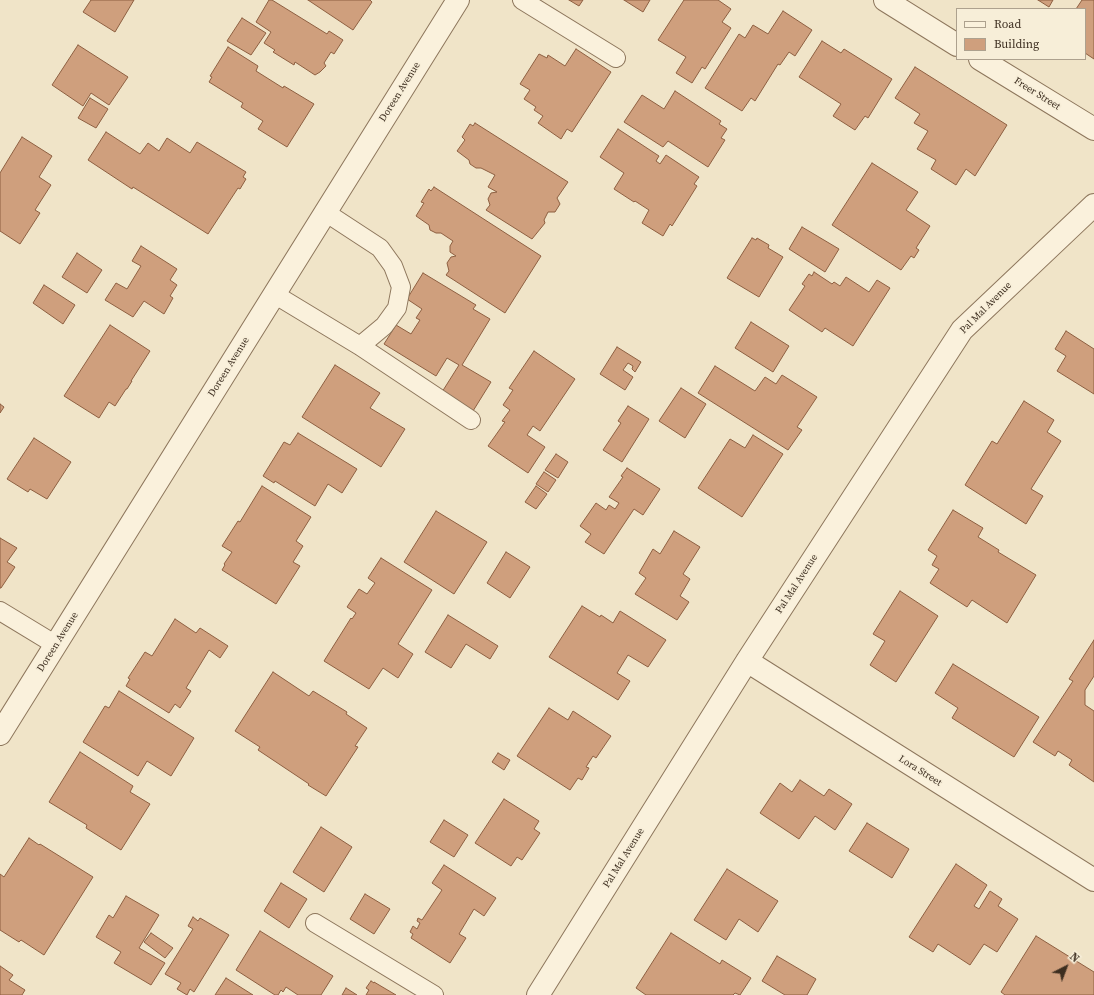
<!DOCTYPE html>
<html>
<head>
<meta charset="utf-8">
<style>
	body { margin:0 }
	#map { position:relative; width:1094px; height:995px; overflow:hidden; background:#f0e4c8; font-family:"Source Serif 4",serif }
	canvas { display:block }
	.legend { position:absolute; left:956px; top:8px; width:130px; height:52px; box-sizing:border-box; background:#f7eed8; border:1px solid #ada18e; margin:0; padding:5px 7px; list-style:none; font-size:12px; color:#3d2e20 }
	.legend li { display:flex; align-items:center; gap:8px; height:20px }
	.legend b { width:20px; border:1px solid #ada18e }
	.north { position:absolute; left:1046px; top:947px; width:40px; height:40px; -webkit-text-stroke:3px #f7eed8; paint-order:stroke; rotate:42deg; font-size:11px; font-weight:700; line-height:16px; text-align:center; color:#3d2e20 }
	.north::after { content:''; display:block; margin:auto; width:14px; height:18px; background:#3d2e20; clip-path:polygon(50% 0,100% 100%,50% 72%,0 100%) }
</style>
</head>
<body>
<div id="map">
<canvas width="1094" height="995"></canvas>
<ul class="legend">
<li><b style="height:5px;background:#faf1dc"></b>Road</li>
<li><b style="height:11px;background:#cf9f7d"></b>Building</li>
</ul>
<div class="north">N</div>
</div>
<script>
const c = document.querySelector('canvas').getContext('2d');
c.lineJoin = 'round';
function paint(path, color) { c.fillStyle = color; c.fill(path, 'evenodd'); }
const poly = rows => new Path2D(rows.map(r => 'M' + r).join(''));
function strokePath(path, color, width, dash) { c.strokeStyle = color; c.lineWidth = width; c.lineCap = dash ? 'butt' : 'round'; c.setLineDash(dash || []); c.stroke(path); }
function write(font, color, halo, rows, align = 'center') {
  c.font = font + ' "Source Serif 4",serif'; c.lineWidth = 3; c.setLineDash([]); c.textBaseline = 'middle'; c.strokeStyle = halo; c.fillStyle = color; for (const [text, x, y, turn = 0] of rows) {
    c.save(); c.translate(x, y); c.rotate((+turn || 0) * Math.PI / 180); c.textAlign = isNaN(turn) ? turn : align; if (halo) c.strokeText(text, 0, 0); c.fillText(text, 0, 0); c.restore();
  }
}
const building = poly([
	[91,0,134,0,115,32,83,12,91,0],
	[269,0,272,0,327,34,329,31,343,40,334,54,331,52,324,63,326,66,320,72,315,75,295,62,294,65,273,52,275,50,264,43,271,32,256,22,269,0],
	[308,0,370,0,372,2,353,30,308,0],
	[569,0,583,0,579,6,569,0],
	[624,0,650,0,643,12,624,0],
	[684,0,718,0,731,9,722,22,731,28,705,69,702,67,692,83,676,73,686,57,658,40,684,0],
	[1038,0,1053,0,1049,7,1038,0],
	[1082,0,1094,0,1094,59,1085,53,1085,9,1076,9,1082,0],
	[783,11,812,30,795,56,789,52,780,65,778,64,755,101,751,98,742,111,705,88,739,34,745,38,753,25,768,34,783,11],
	[242,18,266,33,251,55,227,41,242,18],
	[822,41,841,53,844,49,892,79,868,118,865,116,855,130,833,116,841,104,799,77,822,41],
	[78,45,128,77,109,105,91,93,83,106,52,85,78,45],
	[228,47,258,66,256,71,283,88,284,86,314,104,287,147,258,129,263,121,241,107,243,103,209,82,212,77,210,76,228,47],
	[576,49,611,72,572,132,567,129,561,139,538,123,543,116,534,110,536,107,524,99,530,90,520,84,539,54,547,58,548,55,565,66,576,49],
	[915,67,1007,125,975,176,966,169,956,185,931,169,936,160,917,149,928,131,914,123,920,114,895,98,915,67],
	[675,91,721,121,719,124,727,129,721,138,725,140,708,167,668,141,663,147,624,122,642,95,664,109,675,91],
	[90,98,108,109,96,128,78,118,90,98],
	[475,123,568,182,557,198,560,204,555,212,548,212,544,220,545,223,532,239,486,210,490,205,488,199,491,193,497,192,488,187,495,175,481,168,476,168,470,164,469,160,457,151,465,140,462,137,470,124,473,126,475,123],
	[618,129,659,156,656,161,660,164,666,155,699,177,694,184,697,186,672,226,670,224,663,236,642,223,649,210,635,201,634,202,614,189,624,173,600,157,618,129],
	[106,132,140,154,148,143,159,151,167,138,190,153,197,142,246,172,243,177,246,179,240,189,238,188,208,234,133,187,132,189,88,160,106,132],
	[22,137,52,156,39,177,51,185,35,210,40,213,20,244,0,231,0,173,22,137],
	[872,163,918,192,906,210,930,226,916,248,919,250,914,258,911,256,901,270,832,225,872,163],
	[434,187,541,256,505,313,446,275,449,271,447,263,451,257,456,256,450,252,450,246,453,241,441,233,436,233,430,230,429,225,416,216,424,203,421,202,429,189,431,191,434,187],
	[802,227,839,249,825,272,789,249,802,227],
	[752,238,756,240,757,238,769,245,768,248,783,257,759,297,727,278,752,238],
	[141,246,177,269,170,280,177,285,170,296,173,298,164,314,144,301,133,317,105,300,116,283,127,289,141,266,132,261,141,246],
	[77,253,102,270,87,293,62,277,77,253],
	[814,272,832,284,834,282,840,286,846,277,869,292,877,280,890,288,853,346,825,328,822,332,789,310,805,286,802,284,809,274,812,276,814,272],
	[423,273,476,305,473,309,490,319,462,365,491,382,473,411,442,392,459,365,447,358,436,376,384,344,396,325,411,334,420,320,416,318,422,309,407,299,423,273],
	[44,285,75,305,63,324,33,303,44,285],
	[751,322,789,346,773,372,735,348,751,322],
	[110,325,150,351,131,381,132,381,127,389,126,389,115,406,109,402,99,418,64,396,110,325],
	[1066,331,1094,349,1094,394,1057,371,1066,356,1055,349,1066,331],
	[617,347,641,362,635,372,632,369,633,366,628,363,623,370,633,377,625,390,600,374,617,347],
	[534,351,575,379,540,431,533,426,527,435,545,447,528,473,488,446,505,422,502,421,510,410,503,405,513,390,509,388,534,351],
	[335,365,380,393,370,408,405,429,381,467,302,417,335,365],
	[715,366,755,391,765,377,776,384,782,375,817,397,797,427,802,430,788,450,698,393,715,366],
	[681,388,706,404,685,438,659,421,681,388],
	[1024,401,1054,420,1047,432,1061,441,1031,489,1043,496,1026,524,965,485,992,441,997,444,1024,401],
	[0,404,4,407,0,413,0,404],
	[628,406,649,419,622,462,603,450,621,423,618,421,628,406],
	[298,433,357,469,342,493,328,484,315,506,275,481,274,483,263,476,284,442,290,445,298,433],
	[753,435,783,454,742,517,698,488,730,439,745,448,753,435],
	[34,438,71,462,47,499,30,489,28,492,7,479,34,438],
	[556,454,568,462,558,478,545,470,556,454],
	[627,468,660,489,643,515,634,509,604,554,585,542,591,534,580,526,596,503,606,510,609,505,615,509,619,503,609,497,623,477,621,476,627,468],
	[544,472,556,480,548,492,536,484,544,472],
	[262,486,311,517,296,541,303,546,293,562,300,566,276,604,222,570,225,565,224,564,232,552,222,546,238,521,240,522,262,486],
	[536,486,547,494,536,509,525,502,536,486],
	[953,510,983,528,978,537,999,550,998,552,1036,575,1007,623,972,600,967,607,930,583,939,569,932,565,937,556,928,550,953,510],
	[436,511,487,542,454,594,404,562,436,511],
	[674,531,700,547,683,574,690,579,680,596,689,602,677,620,635,594,646,578,639,573,653,549,660,554,674,531],
	[0,538,17,548,7,562,15,567,1,588,0,588,0,538],
	[506,552,530,567,510,598,487,583,506,552],
	[381,558,432,590,398,644,413,654,398,678,383,668,369,689,324,661,351,618,352,619,356,613,347,607,359,589,367,594,375,583,368,578,381,558],
	[900,591,938,616,896,682,870,665,885,641,873,634,900,591],
	[582,606,600,617,601,615,613,623,620,611,666,640,648,667,628,655,617,673,630,681,618,700,549,657,582,606],
	[448,615,498,646,490,659,466,644,451,668,425,652,448,615],
	[175,619,196,633,200,628,228,646,220,658,209,650,186,688,191,691,180,708,175,704,169,713,126,686,130,679,128,678,145,652,152,656,175,619],
	[1094,640,1094,676,1085,690,1085,705,1094,711,1094,782,1069,765,1072,760,1058,751,1055,756,1033,742,1073,681,1069,679,1094,640],
	[953,664,1039,717,1014,757,952,718,958,708,935,693,953,664],
	[273,672,309,696,313,691,347,712,346,714,367,728,355,746,358,747,326,796,308,785,309,784,258,750,260,747,235,731,273,672],
	[119,691,194,738,171,776,147,761,138,776,83,742,105,706,109,708,119,691],
	[549,708,568,720,573,711,611,736,596,758,593,756,586,767,589,768,582,780,578,778,570,790,517,756,549,708],
	[80,752,133,786,130,792,150,804,121,850,86,828,87,825,49,802,80,752],
	[498,753,510,760,504,770,492,762,498,753],
	[800,780,824,796,829,789,852,804,835,830,815,816,799,839,760,813,780,783,792,792,800,780],
	[504,799,539,821,534,829,540,833,522,860,517,857,511,866,475,843,504,799],
	[444,820,468,835,454,857,430,842,444,820],
	[867,823,909,849,892,878,849,851,867,823],
	[321,827,352,847,324,892,293,872,321,827],
	[29,838,39,845,40,844,93,877,44,955,21,940,19,942,0,930,0,874,4,877,29,838],
	[956,864,987,885,974,906,979,909,990,891,1002,899,998,906,1018,919,997,952,984,944,970,965,938,944,933,952,909,937,956,864],
	[444,865,496,898,484,916,474,909,459,934,466,938,450,963,411,938,413,934,410,932,413,926,417,929,420,923,417,921,418,918,422,920,442,890,432,883,444,865],
	[727,869,778,901,758,932,739,919,726,940,694,920,727,869],
	[281,883,307,899,289,928,264,911,281,883],
	[365,894,390,909,374,934,350,919,365,894],
	[126,896,159,915,139,948,165,963,151,985,114,963,121,952,96,937,109,915,113,918,126,896],
	[193,917,198,921,200,918,229,935,194,992,190,989,187,995,177,989,181,983,165,974,193,929,188,926,193,917],
	[260,931,333,976,321,995,298,995,286,987,283,992,281,990,278,995,275,995,236,970,260,931],
	[151,933,173,948,165,958,144,942,151,933],
	[671,933,720,964,722,960,751,978,740,995,735,993,733,995,646,995,636,988,671,933],
	[1036,936,1094,972,1094,995,1005,995,1001,992,1036,936],
	[777,956,816,979,807,995,785,995,762,981,777,956],
	[0,966,13,975,9,980,25,990,22,995,0,995,0,966],
	[226,978,253,995,215,995,226,978],
	[371,981,374,983,374,982,396,995,366,995,369,990,366,988,371,981],
	[346,988,357,995,342,995,346,988]
]);
paint(building, '#cf9f7d');
strokePath(building, '#8d5f41', 1);
const service = poly([
	[522,0,616,58],
	[325,212,380,248,393,266,401,287,397,308,384,326,360,346],
	[274,294,360,346,471,420],
	[0,611,56,645],
	[315,923,434,995]
]);
const minor = poly([
	[747,661,1094,880],
	[0,734,458,0],
	[538,995,747,661,962,330,1094,205]
]);
const tertiary = poly([
	[885,0,957,45],
	[980,59,1094,129]
]);
strokePath(service, '#8d765c', 20);
strokePath(minor, '#8d765c', 24);
strokePath(tertiary, '#8d765c', 24);
strokePath(service, '#faf1dc', 18);
strokePath(minor, '#faf1dc', 22);
strokePath(tertiary, '#faf1dc', 22);
write('10px', '#3d2e20', '#f7eed8', [
	["Doreen Avenue",400,92,-58],
	["Freer Street",1037,94,32],
	["Pal Mal Avenue",986,308,-45],
	["Doreen Avenue",229,367,-58],
	["Pal Mal Avenue",797,584,-57],
	["Doreen Avenue",58,642,-58],
	["Lora Street",920,771,32],
	["Pal Mal Avenue",624,858,-58]
]);
</script>
</body>
</html>
